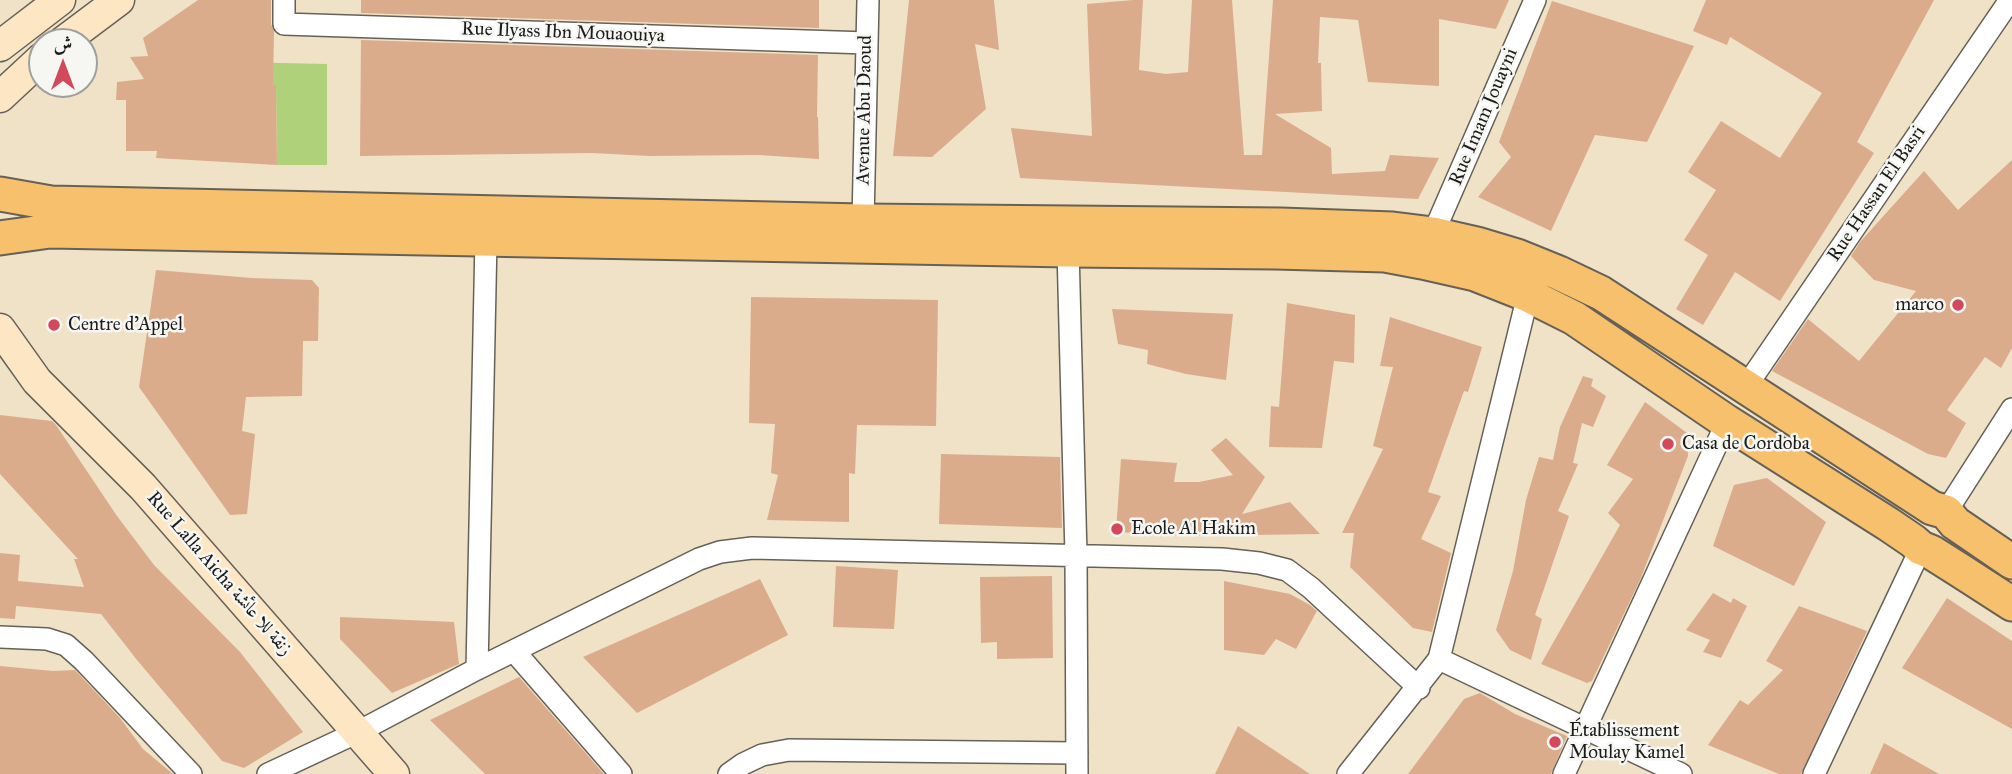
<!DOCTYPE html>
<html>
<head>
<meta charset="utf-8">
<style>
	body { margin:0 }
	#map { position:relative; width:2012px; height:774px; overflow:hidden; background:#f0e2c6; font-family:"IM FELL Great Primer",Amiri,serif }
	canvas { display:block }
	.north { position:absolute; left:28px; top:28px; width:70px; height:70px; box-sizing:border-box; background:#f6f6f2; border:2px solid #9f9f9c; border-radius:50%; rotate:0deg; font-size:19px; font-weight:700; line-height:28px; text-align:center; color:#1c1c1c }
	.north::after { content:''; display:block; margin:auto; width:24px; height:32px; background:#d1495b; clip-path:polygon(50% 0,100% 100%,50% 72%,0 100%) }
</style>
</head>
<body>
<div id="map">
<canvas width="2012" height="774"></canvas>
<div class="north">ش</div>
</div>
<script>
const c = document.querySelector('canvas').getContext('2d');
c.lineJoin = 'round';
function paint(path, color) { c.fillStyle = color; c.fill(path, 'evenodd'); }
const poly = rows => new Path2D(rows.map(r => 'M' + r).join(''));
function strokePath(path, color, width, dash) { c.strokeStyle = color; c.lineWidth = width; c.lineCap = dash ? 'butt' : 'round'; c.setLineDash(dash || []); c.stroke(path); }
function write(font, color, halo, rows, align = 'center') {
  c.font = font + ' "IM FELL Great Primer",Amiri,serif'; c.lineWidth = 5; c.setLineDash([]); c.textBaseline = 'middle'; c.strokeStyle = halo; c.fillStyle = color; for (const [text, x, y, turn = 0] of rows) {
    c.save(); c.translate(x, y); c.rotate((+turn || 0) * Math.PI / 180); c.textAlign = isNaN(turn) ? turn : align; if (halo) c.strokeText(text, 0, 0); c.fillText(text, 0, 0); c.restore();
  }
}
paint(poly([
	[235,62,327,64,327,165,277,165,276,86,236,85]
]), '#aed17a');
paint(poly([
	[198,0,271,0,271,24,274,32,273,85,276,85,277,165,156,158,157,151,126,151,126,100,116,100,117,82,144,79,130,57,148,56,143,38],
	[361,0,819,0,819,28,361,13],
	[909,0,994,0,999,50,975,44,986,109,932,157,893,156],
	[1133,0,1143,0,1139,70,1166,74,1188,72,1192,0,1232,0,1244,155,1262,155,1273,0,1509,0,1496,29,1439,19,1439,86,1368,82,1358,20,1320,17,1318,63,1321,63,1322,111,1275,114,1331,148,1332,174,1385,171,1390,155,1439,158,1418,199,1020,178,1011,128,1092,136,1087,4],
	[1706,0,1934,0,1857,142,1874,153,1780,301,1735,272,1703,325,1676,309,1708,255,1684,240,1716,190,1688,172,1721,121,1780,158,1822,93,1730,37,1727,45,1693,31],
	[1552,1,1694,46,1647,142,1595,135,1551,231,1478,197,1511,157,1499,142],
	[361,40,818,55,817,117,818,117,819,159,759,155,649,156,592,153,360,156],
	[2012,160,2012,348,2001,368,1985,357,1947,410,1966,423,1946,458,1928,454,1772,371,1808,319,1859,361,1916,291,1874,280,1851,256,1860,242,1924,171,1958,210],
	[156,270,252,278,312,280,319,288,318,341,303,341,302,396,246,397,242,431,255,434,247,514,230,515,139,387],
	[751,297,938,300,936,426,857,425,855,474,849,473,849,522,767,520,778,475,771,473,775,424,749,423],
	[1287,303,1355,315,1354,363,1334,361,1322,448,1269,447,1271,406,1279,407],
	[1112,309,1233,314,1226,380,1186,374,1147,364,1148,350,1118,344],
	[1390,317,1482,347,1468,392,1464,391,1428,492,1441,496,1421,539,1451,553,1432,632,1413,628,1350,567,1354,533,1342,533,1383,449,1373,446,1393,367,1380,366],
	[1583,376,1593,379,1591,386,1606,396,1593,427,1582,423,1573,463,1578,464,1558,511,1569,516,1535,615,1542,619,1531,660,1510,650,1496,630,1513,571,1526,500,1539,457,1553,460,1560,427],
	[1645,402,1687,433,1688,456,1640,580,1592,681,1587,683,1541,664,1620,525,1608,513,1633,479,1607,465],
	[0,415,52,421,56,425,117,516,154,565,240,652,303,732,244,768,222,761,137,660,101,614,16,606,15,619,0,618,0,553,20,555,18,581,84,587,74,559,78,559,0,474],
	[1226,438,1265,477,1242,514,1290,502,1320,534,1186,536,1116,532,1121,459,1177,463,1174,482,1199,482,1233,475,1211,450],
	[941,454,1060,457,1062,528,939,524],
	[1767,478,1826,522,1794,586,1713,546,1734,485],
	[836,566,898,570,894,629,833,627],
	[1052,576,1053,658,997,659,997,642,981,643,980,577],
	[760,579,788,635,637,713,583,657],
	[1224,581,1290,594,1310,605,1317,611,1296,649,1276,639,1264,655,1224,650],
	[1713,593,1731,603,1733,598,1747,606,1721,658,1703,652,1710,640,1686,630],
	[1947,598,2012,641,2012,729,1902,668],
	[1799,606,1867,631,1801,774,1779,774,1708,745,1740,700,1748,705,1783,670,1766,661],
	[340,617,454,622,459,664,392,693,340,639],
	[0,666,53,671,75,670,120,718,143,749,173,774,0,774],
	[519,677,604,774,485,774,430,720],
	[1480,693,1515,714,1567,736,1551,774,1408,774,1464,699],
	[1238,726,1310,774,1215,774],
	[1884,743,1939,774,1870,774]
]), '#daac8c');
const street = poly([
	[284,0,284,24,867,43],
	[863,221,868,0],
	[1433,234,1535,0],
	[1068,250,1076,555,1077,774],
	[1745,388,2010,0],
	[1946,512,2012,409],
	[0,637,47,639,66,645,84,661,191,774],
	[514,651,621,774],
	[1439,659,1681,774],
	[477,669,486,239],
	[268,774,358,732,477,669,699,559,720,552,752,548,1222,559,1259,563,1287,570,1311,588,1419,688],
	[729,774,743,764,762,755,789,750,1077,753],
	[1348,774,1439,659,1528,295],
	[1564,774,1727,422],
	[1814,774,1921,548]
]);
const secondary = poly([
	[63,42,119,0],
	[0,46,60,0],
	[0,97,42,58],
	[0,329,37,381,143,487,394,774]
]);
const primary = poly([
	[0,194,51,203,863,221,1281,225,1393,229,1433,234,1477,244,1517,256,1559,273,1601,293,1932,508,1946,512,1955,523,2012,562],
	[0,238,50,231,1068,250,1275,252,1385,255,1422,262,1475,274,1528,295,1574,318,1727,422,1888,524,1913,541,1921,548,1931,552,1961,571,2012,604]
]);
strokePath(street, '#666158', 24);
strokePath(secondary, '#666158', 33);
strokePath(primary, '#666158', 37);
strokePath(street, '#fff', 21);
strokePath(secondary, '#fce6c4', 30);
strokePath(primary, '#f7c06c', 33);
for (const [x, y, r, color] of [
	[1958,305,7,"#d1495b"],
	[54,325,7,"#d1495b"],
	[1668,444,7,"#d1495b"],
	[1117,529,7,"#d1495b"],
	[1555,742,7,"#d1495b"]
]) { const dot = new Path2D(); dot.arc(x, y, r, 0, 2 * Math.PI); c.fillStyle = color; c.fill(dot); strokePath(dot, '#f6f6f2', 2.5); }
write('19px', '#1c1c1c', '#f6f6f2', [
	["Rue Ilyass Ibn Mouaouiya",563,33,2],
	["Avenue Abu Daoud",865,110,-89],
	["Rue Imam Jouayni",1484,117,-67],
	["Rue Hassan El Basri",1877,194,-56],
	["Rue Lalla Aicha زنقة للا عائشة",219,574,49]
]);
write('19px', '#1c1c1c', '#f6f6f2', [
	["marco",1944,305,"right"],
	["Centre d'Appel",68,325],
	["Casa de Cordoba",1682,444],
	["Ecole Al Hakim",1131,529],
	["Établissement",1569,731],
	["Moulay Kamel",1569,753]
], 'left');
</script>
</body>
</html>
